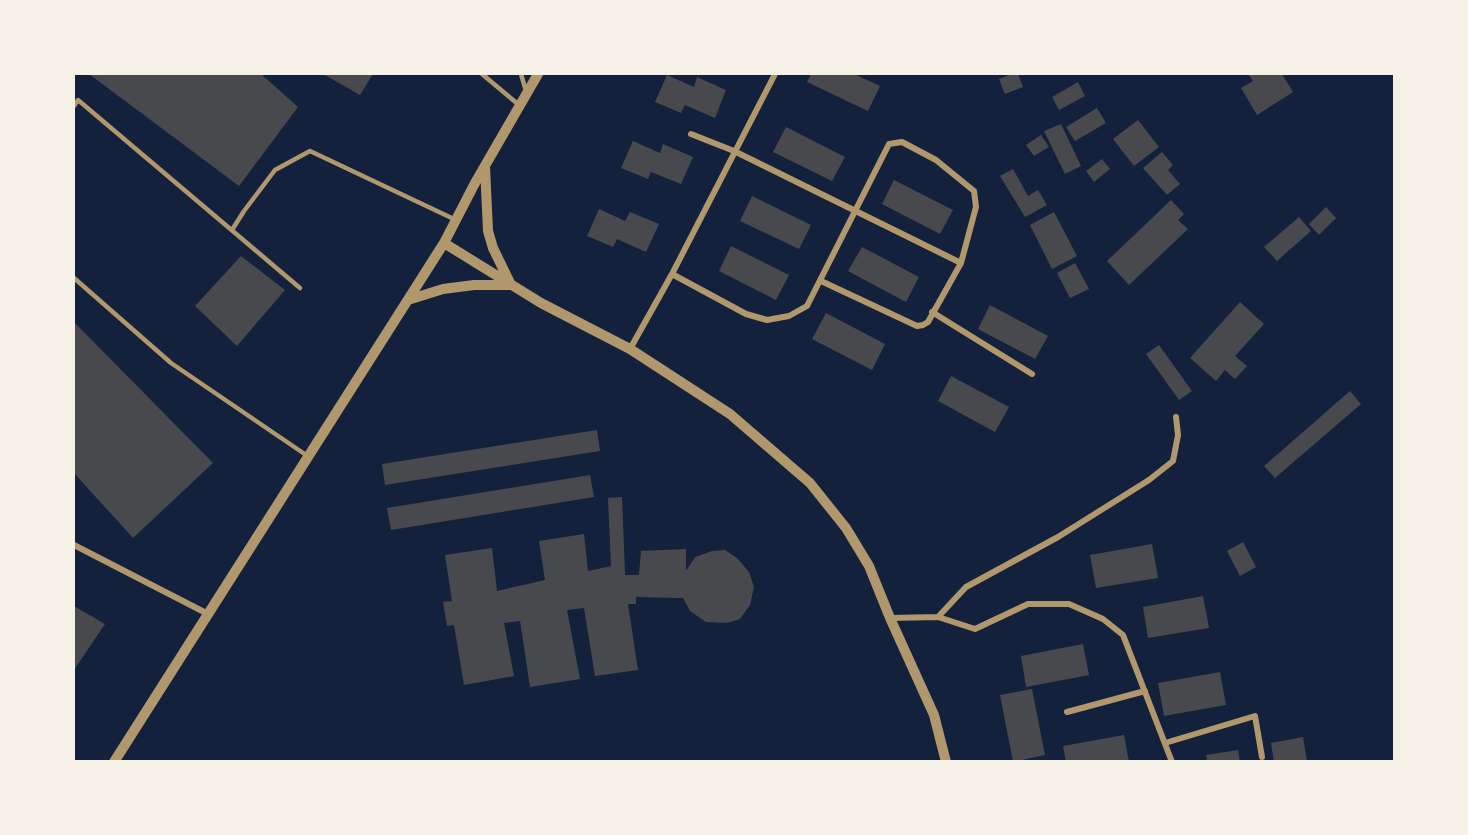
<!DOCTYPE html>
<html>
<head>
<meta charset="utf-8">
<style>
	body { margin:0 }
	#map { position:relative; width:1468px; height:835px; overflow:hidden; background:#14213d; font-family:"Archivo Narrow",sans-serif }
	canvas { display:block }
	.frame { position:absolute; inset:0; border:75px solid #f6f1e7; pointer-events:none }
</style>
</head>
<body>
<div id="map">
<canvas width="1468" height="835"></canvas>
<div class="frame"></div>
</div>
<script>
const c = document.querySelector('canvas').getContext('2d');
c.lineJoin = 'round';
function paint(path, color) { c.fillStyle = color; c.fill(path, 'evenodd'); }
const poly = rows => new Path2D(rows.map(r => 'M' + r).join(''));
function strokePath(path, color, width, dash) { c.strokeStyle = color; c.lineWidth = width; c.lineCap = dash ? 'butt' : 'round'; c.setLineDash(dash || []); c.stroke(path); }
paint(poly([
	[89,74,261,74,298,107,239,186],
	[323,74,373,74,360,95],
	[811,74,854,74,880,86,868,111,807,82],
	[1012,74,1018,74,1023,87,1005,94,999,79],
	[1248,74,1282,74,1293,92,1257,115,1241,88,1253,81],
	[667,75,694,87,697,77,726,90,715,118,685,105,681,113,655,102],
	[1078,82,1085,96,1059,110,1052,97],
	[1097,108,1106,123,1075,141,1066,127],
	[1138,120,1159,147,1134,166,1113,139],
	[1061,124,1081,166,1065,174,1044,131],
	[786,127,845,157,832,181,773,152],
	[1041,135,1049,147,1034,156,1026,145],
	[633,141,660,153,663,144,693,157,681,184,651,172,648,179,621,168],
	[1162,152,1173,165,1168,170,1180,184,1167,195,1143,168],
	[1102,159,1110,169,1094,182,1086,171],
	[1013,169,1028,196,1038,190,1047,205,1025,217,1000,176],
	[894,180,953,210,940,234,882,204],
	[752,196,811,225,799,249,740,221],
	[1171,200,1184,214,1178,220,1188,229,1129,285,1107,261],
	[1326,207,1336,218,1319,235,1309,224],
	[599,209,625,221,630,212,659,224,646,252,617,239,613,247,587,236],
	[1054,212,1077,256,1052,269,1030,225],
	[1299,217,1311,231,1277,261,1264,247],
	[731,246,789,275,776,300,719,271],
	[862,247,919,277,906,302,848,271],
	[241,256,285,290,237,346,195,306],
	[1075,263,1089,289,1070,298,1057,273],
	[1240,302,1264,324,1235,356,1247,366,1235,379,1225,370,1216,381,1190,358],
	[990,305,1048,336,1035,359,978,329],
	[826,313,885,344,872,370,812,339],
	[74,322,213,463,133,538,74,473],
	[1159,345,1192,391,1179,400,1146,354],
	[951,376,1009,407,995,432,938,401],
	[1350,391,1361,404,1275,478,1264,466],
	[597,430,600,451,385,485,382,464],
	[590,475,594,497,391,530,387,508],
	[622,497,625,575,639,575,641,551,686,549,686,571,695,557,712,551,725,550,737,558,749,572,754,587,750,605,740,619,727,623,706,622,690,611,683,598,636,597,636,604,628,604,638,670,595,676,584,608,567,610,580,679,530,687,520,621,504,623,514,676,464,685,454,625,447,626,443,602,452,601,445,555,492,548,497,591,545,580,539,541,584,534,588,571,611,566,608,498],
	[1243,542,1256,567,1240,576,1227,551],
	[1152,544,1158,578,1096,588,1090,555],
	[1203,596,1209,628,1148,638,1143,607],
	[74,606,105,624,74,670],
	[1083,644,1089,675,1026,687,1021,656],
	[1220,672,1226,705,1164,716,1158,683],
	[1032,689,1045,755,1013,762,1000,695],
	[1124,735,1129,762,1066,762,1063,746],
	[1303,737,1307,762,1274,762,1271,743],
	[1238,750,1240,762,1207,762,1206,755]
]), '#48494c');
strokePath(poly([
	[482,74,519,105],
	[521,74,526,91],
	[74,106,78,100,300,288],
	[232,230,244,211,275,170,310,151,456,220],
	[74,278,171,363,309,457]
]), '#b1986c', 4.5);
strokePath(poly([
	[691,134,734,151,961,263],
	[672,274,746,314,767,320,789,316,807,306,889,144,902,142,936,160,974,191,976,207,961,263,928,322,923,325,917,326,821,281],
	[932,312,1032,374],
	[630,349,672,274,775,74],
	[74,545,208,614],
	[938,617,966,587,1058,537,1149,480,1173,461,1178,435,1176,417],
	[890,618,938,617,975,629,1028,604,1069,604,1103,619,1123,635,1172,762],
	[1067,712,1145,691],
	[1165,743,1255,716,1262,757]
]), '#b1986c', 6);
strokePath(poly([
	[444,243,541,303,630,349,730,414,810,483,846,528,869,566,890,618,934,715,946,762],
	[408,300,443,289,474,285,511,285,493,248,488,231,485,167],
	[114,762,444,243,475,183,538,74]
]), '#b1986c', 10);
</script>
</body>
</html>
